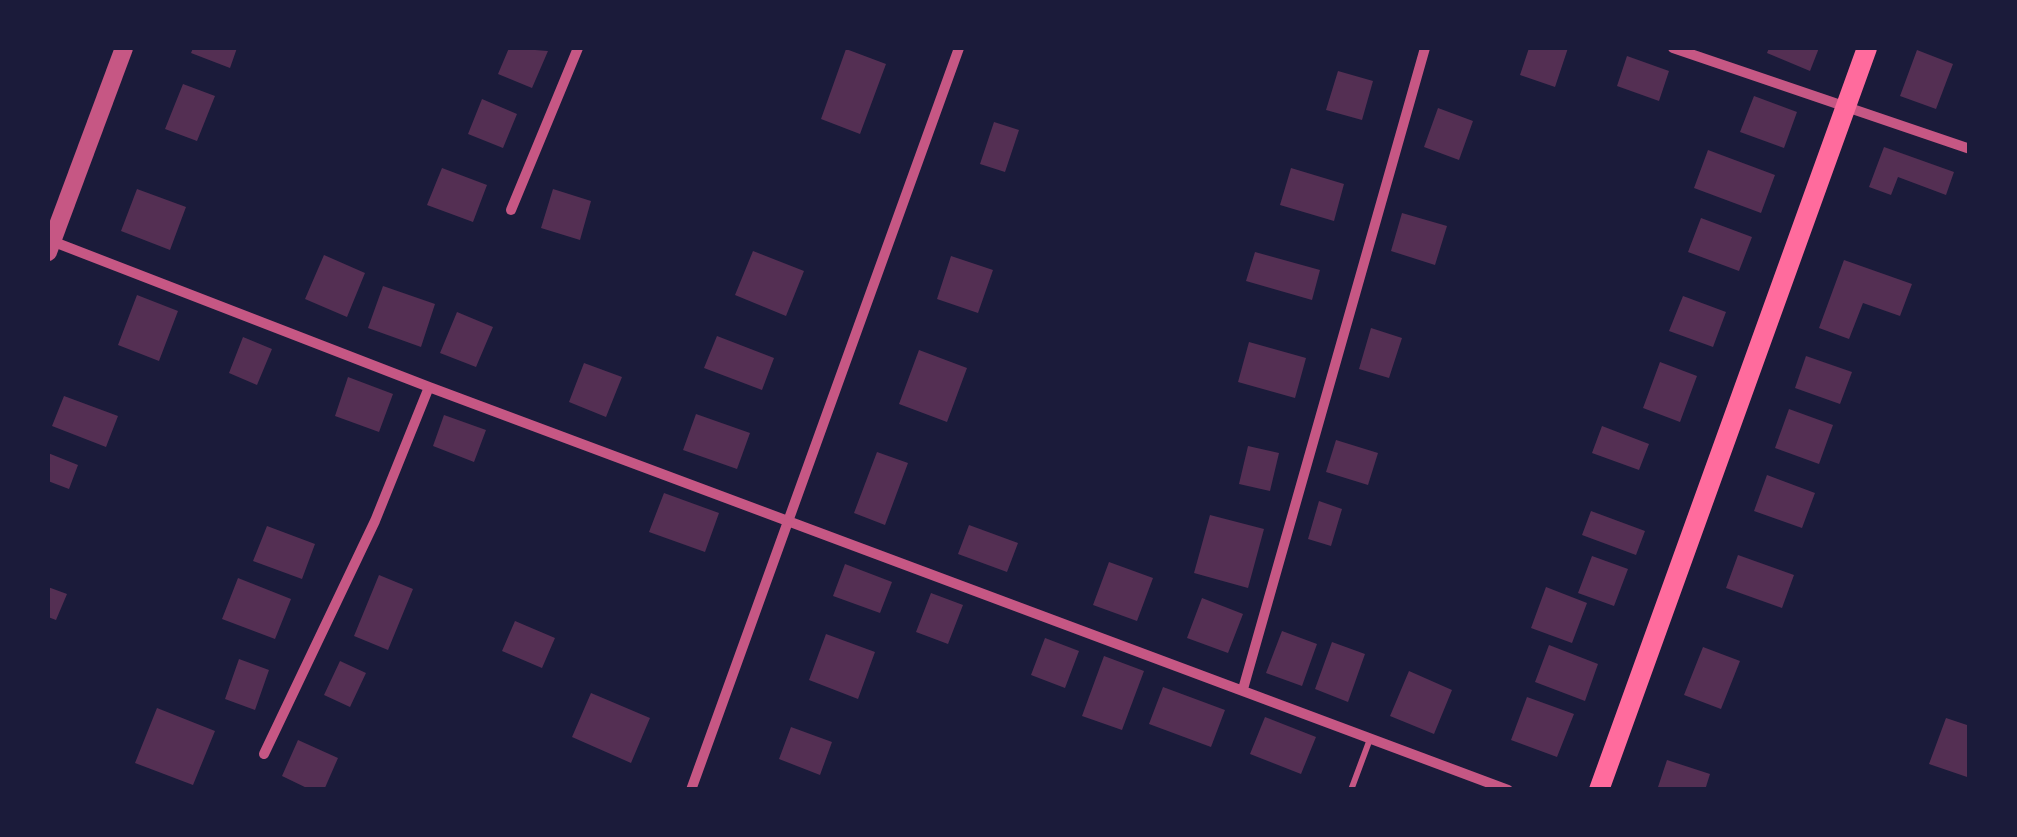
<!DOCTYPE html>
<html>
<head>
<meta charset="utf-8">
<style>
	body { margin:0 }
	#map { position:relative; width:2017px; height:837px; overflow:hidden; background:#1b1b3a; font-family:Ubuntu,sans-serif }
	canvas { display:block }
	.frame { position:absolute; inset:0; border:50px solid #1b1b3a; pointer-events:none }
</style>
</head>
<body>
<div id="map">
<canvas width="2017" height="837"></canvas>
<div class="frame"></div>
</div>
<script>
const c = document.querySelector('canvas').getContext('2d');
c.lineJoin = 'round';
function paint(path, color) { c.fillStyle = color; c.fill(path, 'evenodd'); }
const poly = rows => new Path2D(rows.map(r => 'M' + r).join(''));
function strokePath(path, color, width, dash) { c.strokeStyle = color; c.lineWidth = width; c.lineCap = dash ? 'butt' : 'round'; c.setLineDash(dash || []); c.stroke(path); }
paint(poly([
	[193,48,237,48,230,68,191,53],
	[509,48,548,51,532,88,498,74],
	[1529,48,1568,48,1555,87,1520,75],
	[1769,48,1819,48,1810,71,1767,53],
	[846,49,886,64,860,134,821,119],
	[1917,50,1953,64,1936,109,1900,96],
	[1627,56,1669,71,1659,101,1617,86],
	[1338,71,1373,81,1362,120,1326,110],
	[183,84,215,96,197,141,165,129],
	[1754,96,1797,112,1784,148,1740,132],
	[482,99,517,114,503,148,468,134],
	[1438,108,1473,121,1459,160,1424,147],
	[994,122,1019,130,1005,172,980,164],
	[1884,147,1954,172,1946,195,1898,177,1891,195,1869,187],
	[1708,150,1775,175,1761,213,1694,188],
	[442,168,487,185,473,222,427,205],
	[1291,168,1344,184,1334,221,1280,205],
	[137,189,186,207,170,250,121,231],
	[553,189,591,201,580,240,541,228],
	[1402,213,1447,226,1435,265,1391,251],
	[1701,218,1752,237,1739,271,1688,252],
	[753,251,804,271,786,316,735,295],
	[1255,252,1320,270,1312,300,1246,281],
	[324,255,365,273,347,317,305,299],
	[951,256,993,270,978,313,937,299],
	[1844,260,1912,284,1900,316,1863,303,1849,339,1819,328],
	[383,286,435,304,421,347,368,328],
	[137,295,178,311,159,361,118,345],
	[1683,296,1726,312,1713,347,1669,331],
	[457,312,493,327,476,367,440,353],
	[1371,328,1402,338,1389,378,1359,369],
	[717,336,774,358,762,390,704,368],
	[243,337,272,349,257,385,229,373],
	[1249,342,1306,358,1295,398,1238,382],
	[919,350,967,368,947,422,899,404],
	[1806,356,1852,372,1840,404,1795,388],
	[1660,362,1697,376,1680,422,1643,408],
	[584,363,622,377,606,417,569,402],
	[348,377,393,394,379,432,335,416],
	[64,396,118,416,106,447,52,426],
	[1789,409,1833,425,1819,464,1775,448],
	[696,414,750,433,737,469,683,450],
	[444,415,486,430,474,462,433,446],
	[1602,426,1649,444,1639,470,1592,453],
	[1336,440,1378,453,1368,485,1326,472],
	[1248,446,1279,453,1270,491,1239,484],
	[877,452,908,463,885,525,854,513],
	[48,453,78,465,69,489,48,481],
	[1767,475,1815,493,1802,528,1754,511],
	[664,493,719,513,705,552,649,532],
	[1319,501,1342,509,1331,546,1308,539],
	[1591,511,1645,531,1636,555,1582,535],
	[1210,515,1264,529,1248,588,1194,573],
	[969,525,1018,543,1007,572,958,554],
	[267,526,315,544,302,579,253,561],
	[1738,555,1794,575,1782,608,1726,588],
	[1592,556,1628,569,1614,606,1578,593],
	[1109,562,1153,578,1137,621,1093,605],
	[845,564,892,582,880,613,833,596],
	[379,575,413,589,388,650,354,636],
	[238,578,291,599,275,639,222,619],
	[48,587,67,594,56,620,48,617],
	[1546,587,1587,603,1572,643,1531,628],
	[931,593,963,605,948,644,916,632],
	[1202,598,1243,614,1228,653,1187,638],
	[515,621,555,638,542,668,502,651],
	[1282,631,1317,644,1302,686,1266,673],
	[826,634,875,652,858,699,809,680],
	[1045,638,1079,651,1065,688,1031,675],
	[1332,642,1365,654,1348,702,1315,689],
	[1549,645,1598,664,1585,701,1535,682],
	[1703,647,1740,661,1721,709,1684,695],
	[1104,656,1144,671,1122,730,1082,716],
	[239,659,269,670,255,710,225,699],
	[340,661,366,673,350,707,324,695],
	[1409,671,1452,690,1434,734,1390,716],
	[1163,687,1225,710,1211,747,1149,724],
	[591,693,650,718,631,763,572,737],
	[1527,697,1574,714,1557,757,1511,740],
	[157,708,215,731,193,785,135,763],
	[1265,717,1316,737,1301,774,1250,754],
	[1946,718,1970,726,1970,778,1929,764],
	[791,727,832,742,820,775,779,759],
	[298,740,338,758,324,790,311,790,282,776],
	[1667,760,1710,774,1705,790,1657,790]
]), '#542f53');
strokePath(poly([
	[1351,790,1370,739]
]), '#c65784', 6);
strokePath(poly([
	[1673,48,1970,149],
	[511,210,578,48],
	[49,240,429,387,1508,790],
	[1243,689,1425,48],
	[264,754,375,521,429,387],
	[691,790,959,48]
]), '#c65784', 10);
strokePath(poly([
	[48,252,124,48]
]), '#c65784', 18);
strokePath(poly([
	[1599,790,1867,48]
]), '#ff6b9d', 20);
</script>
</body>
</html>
